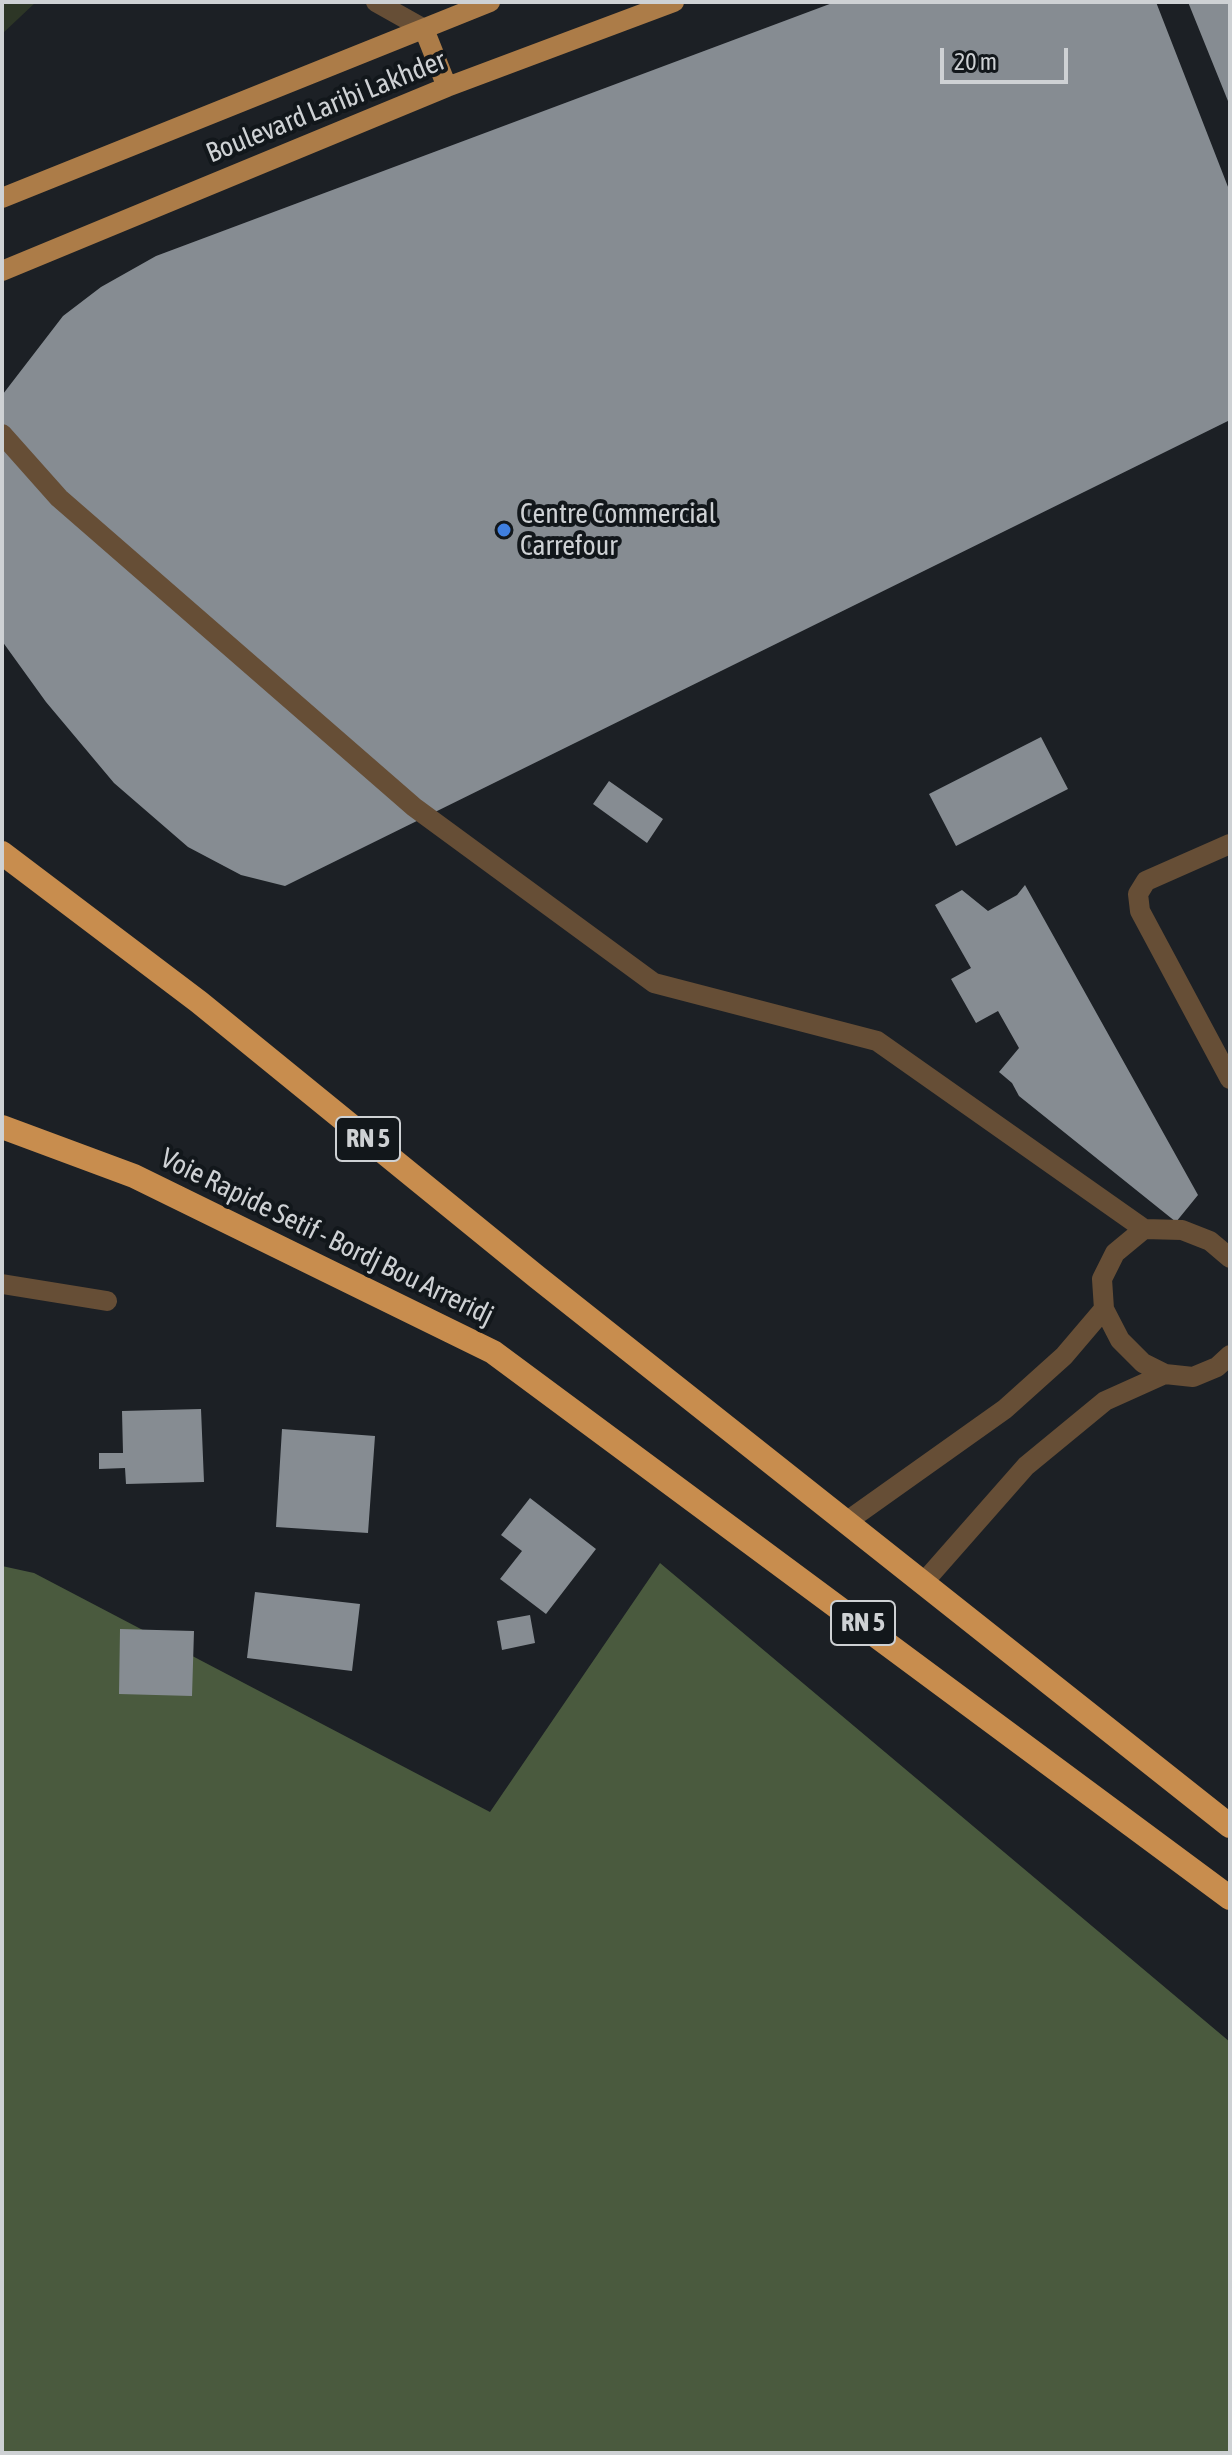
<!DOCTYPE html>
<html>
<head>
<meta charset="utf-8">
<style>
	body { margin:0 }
	#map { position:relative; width:1232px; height:2455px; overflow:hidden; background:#1c2025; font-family:"Asap Condensed",sans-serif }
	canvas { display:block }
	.frame { position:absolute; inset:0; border:4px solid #ced1d4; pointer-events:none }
	.scale { position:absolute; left:940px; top:48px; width:128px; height:36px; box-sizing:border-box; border:4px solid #ced1d4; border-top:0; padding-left:10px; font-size:24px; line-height:28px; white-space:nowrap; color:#ced1d4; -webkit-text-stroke:6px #12171b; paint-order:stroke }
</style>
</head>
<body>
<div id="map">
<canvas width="1232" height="2455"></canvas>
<div class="frame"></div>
<div class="scale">20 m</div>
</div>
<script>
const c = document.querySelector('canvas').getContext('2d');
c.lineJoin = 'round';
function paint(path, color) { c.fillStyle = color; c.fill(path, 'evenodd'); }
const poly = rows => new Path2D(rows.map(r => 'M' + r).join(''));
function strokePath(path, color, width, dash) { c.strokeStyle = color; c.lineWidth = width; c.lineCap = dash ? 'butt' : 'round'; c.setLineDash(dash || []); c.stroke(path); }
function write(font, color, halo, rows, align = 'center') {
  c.font = font + ' "Asap Condensed",sans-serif'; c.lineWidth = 8; c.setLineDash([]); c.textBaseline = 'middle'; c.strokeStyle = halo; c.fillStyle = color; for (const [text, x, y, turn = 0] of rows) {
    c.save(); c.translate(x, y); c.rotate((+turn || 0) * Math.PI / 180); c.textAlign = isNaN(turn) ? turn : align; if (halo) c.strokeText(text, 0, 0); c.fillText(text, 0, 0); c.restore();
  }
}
paint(poly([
	[2,2,36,2,2,34]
]), '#2d3626');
paint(poly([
	[660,1563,1230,2042,1230,2453,2,2453,2,1566,34,1573,490,1812]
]), '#4a5a3e');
paint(poly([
	[835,2,1156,2,1230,192,1230,420,285,886,241,875,188,847,114,783,46,702,2,641,3,394,63,316,101,287,156,256],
	[1188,2,1230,2,1230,106],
	[1041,737,1068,789,956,846,929,794],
	[609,781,663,819,647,843,593,804],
	[1025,885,1198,1195,1176,1222,1019,1096,1012,1083,999,1072,1019,1048,998,1011,976,1023,951,979,971,968,935,905,962,890,988,911,1017,895],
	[201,1409,204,1482,126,1484,125,1468,99,1469,99,1453,123,1453,122,1411],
	[282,1429,375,1436,368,1533,276,1527],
	[530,1498,596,1549,546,1614,500,1579,522,1551,501,1535],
	[255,1592,360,1604,352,1671,247,1658],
	[530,1615,535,1643,502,1650,497,1621],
	[120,1629,194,1631,192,1696,119,1694]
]), '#868c92');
strokePath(poly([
	[376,2,424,29],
	[2,434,59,498,414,807,654,983,877,1041,1144,1229,1182,1230,1210,1241,1230,1258],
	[1230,844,1146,881,1138,894,1140,911,1230,1079],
	[1144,1229,1115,1253,1102,1279,1104,1309,1120,1340,1143,1363,1165,1374,1193,1377,1217,1367,1230,1355],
	[2,1284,107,1301],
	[846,1522,1005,1409,1064,1356,1104,1309],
	[923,1583,1026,1466,1105,1401,1165,1374]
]), '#664e36', 20);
strokePath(poly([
	[424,29,447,87],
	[2,198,490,2],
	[2,271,447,87,674,2]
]), '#ac7c48', 20);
strokePath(poly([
	[2,853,199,1002,537,1277,1230,1826],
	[2,1127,134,1176,493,1352,1230,1898]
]), '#c88d4e', 24);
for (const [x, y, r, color] of [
	[504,530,8,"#3f7fe0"]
]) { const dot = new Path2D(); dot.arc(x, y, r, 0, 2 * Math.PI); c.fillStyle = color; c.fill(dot); strokePath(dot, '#12171b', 3); }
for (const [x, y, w] of [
	[368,1139,64],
	[863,1623,64]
]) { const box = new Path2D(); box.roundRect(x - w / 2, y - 22, w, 44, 6); c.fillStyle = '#12171b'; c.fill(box); strokePath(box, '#ced1d4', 2); }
write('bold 26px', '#ced1d4', null, [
	["RN 5",368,1139],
	["RN 5",863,1623]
]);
write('28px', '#ced1d4', '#12171b', [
	["Boulevard Laribi Lakhder",326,107,-22],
	["Voie Rapide Setif - Bordj Bou Arreridj",327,1237,26]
]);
write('28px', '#ced1d4', '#12171b', [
	["Centre Commercial",520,514],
	["Carrefour",520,546]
], 'left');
</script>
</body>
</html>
